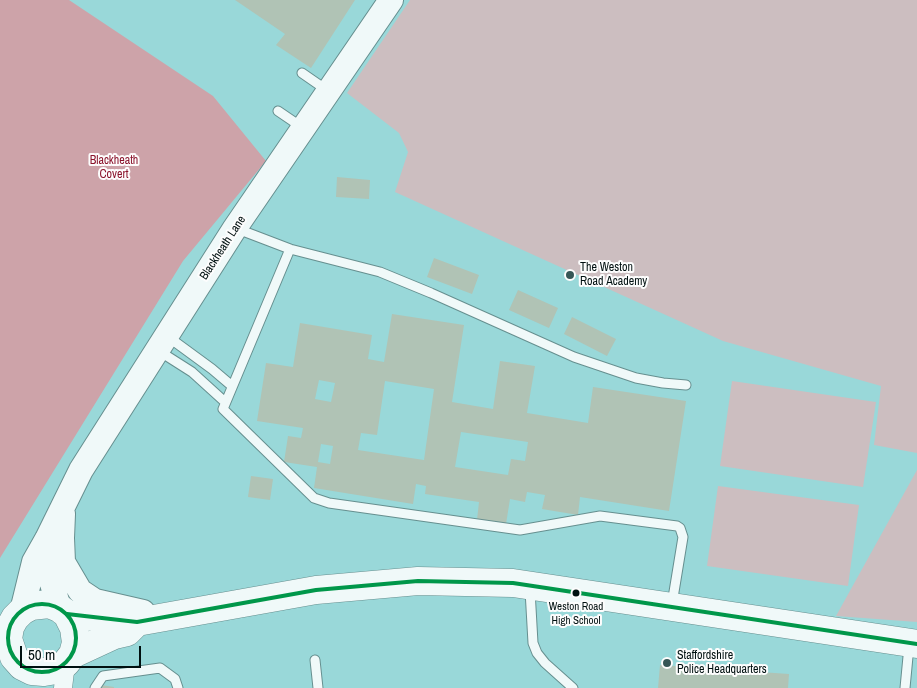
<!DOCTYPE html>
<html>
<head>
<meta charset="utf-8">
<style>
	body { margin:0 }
	#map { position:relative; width:917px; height:688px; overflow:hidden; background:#99d8d9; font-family:"Archivo Narrow",sans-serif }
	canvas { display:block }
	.scale { position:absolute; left:20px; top:646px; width:121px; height:22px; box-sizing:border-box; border:2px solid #001010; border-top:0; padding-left:6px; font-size:15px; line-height:18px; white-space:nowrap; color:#001010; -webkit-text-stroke:4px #fdfdfd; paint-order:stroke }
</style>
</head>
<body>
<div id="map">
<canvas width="917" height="688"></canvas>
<div class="scale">50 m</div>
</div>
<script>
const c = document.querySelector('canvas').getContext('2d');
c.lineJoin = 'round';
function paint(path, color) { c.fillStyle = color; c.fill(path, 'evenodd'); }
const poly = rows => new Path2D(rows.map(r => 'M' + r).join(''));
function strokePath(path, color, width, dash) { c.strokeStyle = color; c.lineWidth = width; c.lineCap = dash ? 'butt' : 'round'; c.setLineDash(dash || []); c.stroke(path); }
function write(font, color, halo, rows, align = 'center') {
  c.font = font + ' "Archivo Narrow",sans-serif'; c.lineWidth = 4; c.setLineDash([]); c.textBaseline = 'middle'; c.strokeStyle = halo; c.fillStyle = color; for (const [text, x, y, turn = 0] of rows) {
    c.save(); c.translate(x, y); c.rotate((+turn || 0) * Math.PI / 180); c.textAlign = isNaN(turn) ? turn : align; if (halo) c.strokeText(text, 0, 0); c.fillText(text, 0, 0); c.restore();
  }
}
paint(poly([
	[410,0,917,0,917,453,874,445,881,386,723,341,395,192,408,152,399,133,347,93],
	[732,381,876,402,863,487,720,466],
	[917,470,917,622,836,616],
	[718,486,859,505,848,586,707,566]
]), '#ccbec0');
paint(poly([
	[0,0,69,0,213,96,266,161,183,261,0,558]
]), '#cda3a9');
paint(poly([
	[235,0,355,0,311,68,276,45,285,34],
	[337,177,370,180,369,199,336,197],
	[434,258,479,275,472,294,427,277],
	[518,290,558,308,549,328,509,310],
	[392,314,464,325,452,402,493,409,500,361,535,366,527,413,588,423,593,387,686,401,669,511,580,497,578,515,542,509,545,495,527,492,525,502,510,499,506,524,477,520,479,502,425,494,426,486,416,484,413,504,314,488,317,467,284,462,288,436,301,438,303,428,257,421,266,363,293,367,300,323,372,335,368,359,384,362],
	[319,380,335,383,331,402,315,399],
	[385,381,434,389,424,460,358,450,361,433,377,435],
	[461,432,528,442,525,461,511,459,508,475,455,467],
	[321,444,333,446,330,464,318,462],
	[572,317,616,339,607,356,564,334],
	[251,476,273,479,270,500,248,497],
	[660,665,789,674,788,688,658,688],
	[101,685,114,687,114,688,100,688]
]), '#b0c3b5');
const lane = poly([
	[302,73,328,91],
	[278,111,303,128],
	[235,228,290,249,380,272,431,293,574,357,636,378,663,383,686,385],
	[290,249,223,409,314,498,329,503,520,530,600,516,677,526,680,528,683,537,672,604],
	[167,336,212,369,232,386],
	[159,351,192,372,225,402],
	[530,590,533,643,537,653,545,663,573,688],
	[315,660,318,688],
	[95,688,103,676,160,668,175,679,178,688],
	[905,688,909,646]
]);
const street = poly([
	[63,688,66,663]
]);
const secondary = poly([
	[63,514,62,538,63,562,80,591,95,601,143,612],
	[47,541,47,566,59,608],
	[22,611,34,562,47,539,81,470,235,228,391,0]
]);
const highway = poly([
	[67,614,137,622,316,590,418,581,513,583,917,644],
	[0,636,10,627,15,618,22,611,31,606,49,604,59,608,67,614,74,628,76,643,73,654,66,663,56,670,44,672,32,671,22,666,14,657,8,639,10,627],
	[73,654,114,635,127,632,137,622]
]);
strokePath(lane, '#668f8f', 11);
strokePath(street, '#668f8f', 19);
strokePath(secondary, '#668f8f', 26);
strokePath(highway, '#668f8f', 29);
strokePath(lane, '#f0f9f9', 9);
strokePath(street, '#f0f9f9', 18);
strokePath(secondary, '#f0f9f9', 24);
strokePath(highway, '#f0f9f9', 28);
strokePath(poly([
	'8 638a34 34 0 1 1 68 0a34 34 0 1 1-68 0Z',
	[67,614,137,622,316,590,418,581,513,583,917,644]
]), '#00974a', 4);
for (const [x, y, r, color] of [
	[570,275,5,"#365656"],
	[576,593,4.5,"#001010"],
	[667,663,5,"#365656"]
]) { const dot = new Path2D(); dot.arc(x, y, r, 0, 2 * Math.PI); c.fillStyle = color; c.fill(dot); strokePath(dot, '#fdfdfd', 2); }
write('11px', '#001010', '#fdfdfd', [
	["Weston Road",576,607],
	["High School",576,621]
]);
write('12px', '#8b152d', '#fdfdfd', [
	["Blackheath",114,161],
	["Covert",114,175]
]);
write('12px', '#001010', '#fdfdfd', [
	["Blackheath Lane",223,248,-57]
]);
write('12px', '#001010', '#fdfdfd', [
	["The Weston",580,268],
	["Road Academy",580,282],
	["Staffordshire",677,656],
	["Police Headquarters",677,670]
], 'left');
</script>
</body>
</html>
